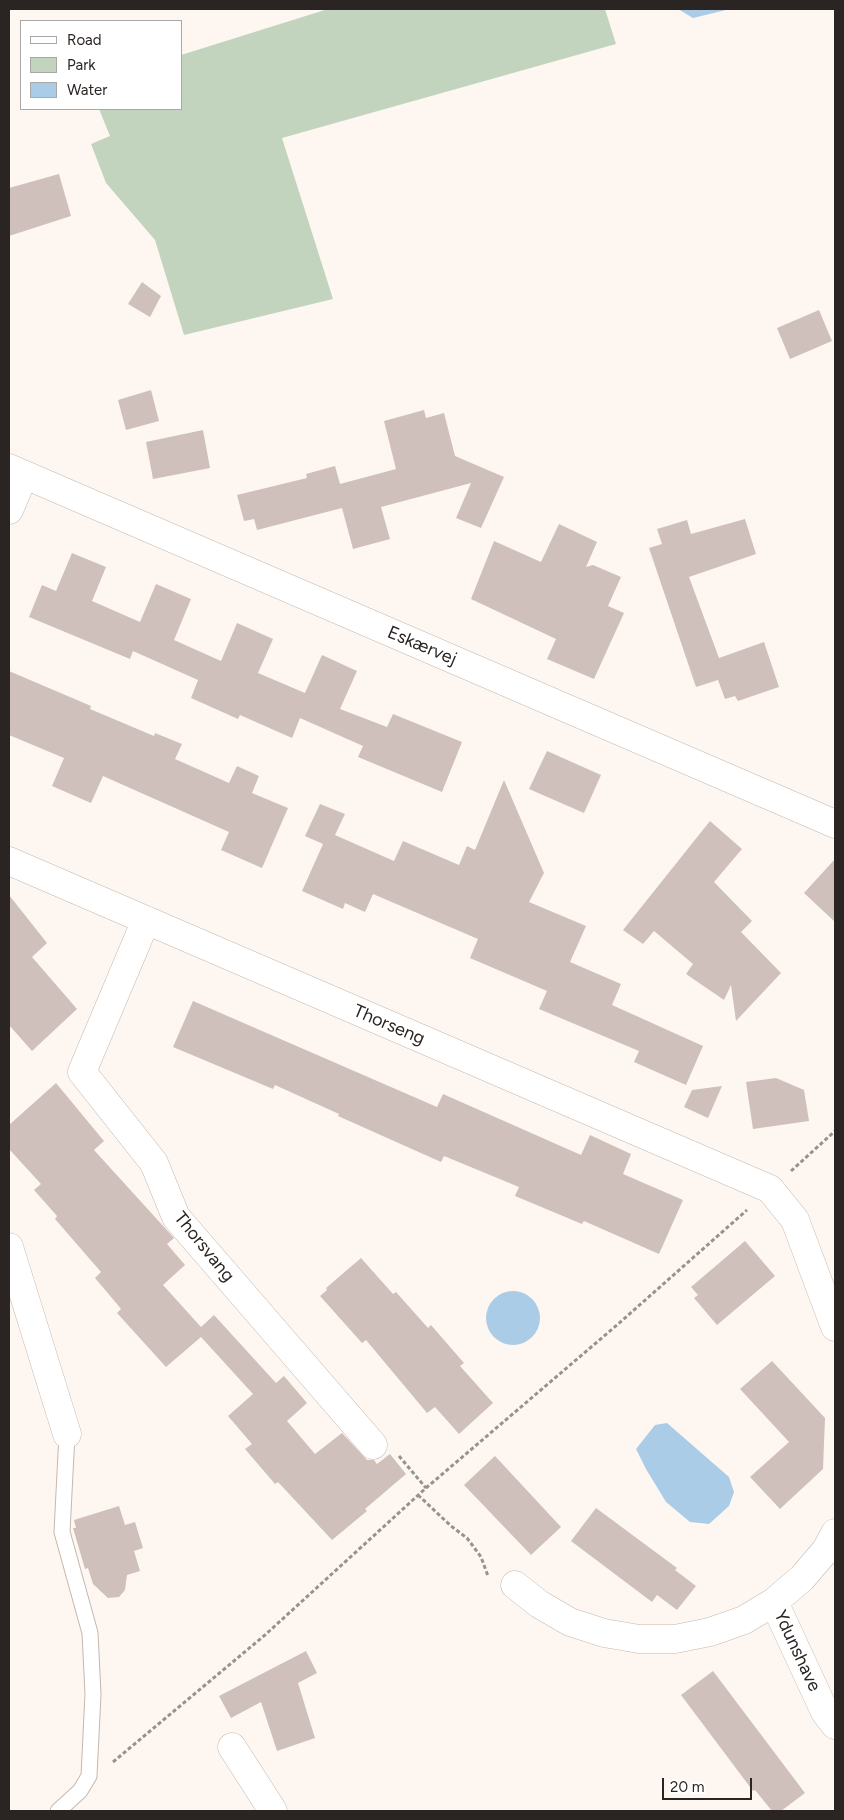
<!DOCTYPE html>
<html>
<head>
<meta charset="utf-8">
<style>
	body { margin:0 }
	#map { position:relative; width:844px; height:1820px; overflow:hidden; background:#fef7f1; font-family:Figtree,sans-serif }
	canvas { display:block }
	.frame { position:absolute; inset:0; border:10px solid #2a2522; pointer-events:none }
	.legend { position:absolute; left:20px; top:20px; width:162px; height:90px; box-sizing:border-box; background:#fff; border:1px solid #aaa8a7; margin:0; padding:6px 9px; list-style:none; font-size:15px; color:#2a2522 }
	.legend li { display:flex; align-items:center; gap:10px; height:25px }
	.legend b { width:25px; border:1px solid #aaa8a7 }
	.scale { position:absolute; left:662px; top:1778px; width:90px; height:22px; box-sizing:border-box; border:2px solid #2a2522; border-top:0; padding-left:6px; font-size:15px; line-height:18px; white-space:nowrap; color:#2a2522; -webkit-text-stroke:4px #fff; paint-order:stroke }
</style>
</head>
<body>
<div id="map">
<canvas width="844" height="1820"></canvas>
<div class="frame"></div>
<ul class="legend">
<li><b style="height:6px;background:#fff"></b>Road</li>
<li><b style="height:14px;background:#c3d4be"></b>Park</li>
<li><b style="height:14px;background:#aacce6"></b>Water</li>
</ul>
<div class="scale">20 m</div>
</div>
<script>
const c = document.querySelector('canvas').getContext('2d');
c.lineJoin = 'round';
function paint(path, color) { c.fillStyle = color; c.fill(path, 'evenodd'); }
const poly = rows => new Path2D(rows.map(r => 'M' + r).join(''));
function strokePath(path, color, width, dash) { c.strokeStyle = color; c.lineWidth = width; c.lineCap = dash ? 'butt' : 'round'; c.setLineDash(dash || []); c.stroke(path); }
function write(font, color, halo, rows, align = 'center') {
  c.font = font + ' Figtree,sans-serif'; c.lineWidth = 4; c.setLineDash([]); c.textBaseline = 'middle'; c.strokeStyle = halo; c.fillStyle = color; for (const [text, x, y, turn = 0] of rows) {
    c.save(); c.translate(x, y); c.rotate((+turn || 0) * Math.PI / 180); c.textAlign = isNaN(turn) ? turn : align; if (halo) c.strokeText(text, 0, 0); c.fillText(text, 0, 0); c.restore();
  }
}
paint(poly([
	[328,9,605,9,616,44,282,138,333,299,184,335,155,240,106,183,91,144,110,136,99,109,181,109,181,55]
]), '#c3d4be');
paint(poly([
	[678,9,730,9,693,18],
	'486 1318a27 27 0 1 1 54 0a27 27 0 1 1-54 0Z',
	[667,1423,729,1477,734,1492,729,1506,709,1524,690,1522,666,1502,646,1469,636,1449,655,1425]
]), '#aacce6');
paint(poly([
	[59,174,71,216,9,236,9,188],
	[142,282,161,296,150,317,128,304],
	[819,310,832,341,790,359,777,328],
	[151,390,159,421,126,430,118,400],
	[424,410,426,418,444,413,455,456,504,477,481,528,456,518,471,483,381,507,390,539,353,549,342,508,257,530,254,519,244,521,237,495,307,478,306,474,335,466,340,484,396,469,384,421],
	[203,430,210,468,153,479,146,442],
	[745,519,756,554,689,577,719,658,764,642,779,687,738,701,735,696,725,699,718,680,696,687,649,548,662,544,657,529,687,520,691,534],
	[559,524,597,542,586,567,593,565,621,577,608,606,624,613,594,679,547,659,556,639,471,599,494,541,541,562],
	[72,553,106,567,92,601,140,622,156,584,191,599,174,640,221,661,237,623,273,639,258,673,305,693,322,655,357,671,340,709,387,727,393,714,462,742,442,792,358,757,363,746,300,718,292,738,240,715,238,719,191,698,198,680,133,651,130,659,29,617,42,585,56,591],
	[9,671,91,706,90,709,154,736,155,733,182,744,175,759,229,783,237,766,259,776,252,793,288,808,262,868,221,850,229,832,103,776,91,803,52,786,64,758,9,735],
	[547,751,601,775,584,813,529,789],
	[504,780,544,873,529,902,586,926,570,962,621,984,612,1005,703,1046,686,1085,634,1062,639,1051,539,1009,547,991,470,958,478,939,373,894,365,912,345,903,343,909,302,891,323,844,305,836,320,804,345,814,335,835,394,861,403,841,459,865,467,846,475,850],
	[710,821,742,849,714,882,752,921,741,932,781,973,736,1021,731,985,724,1000,686,974,693,964,654,931,643,944,623,930],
	[835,859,835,922,804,893],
	[9,895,47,943,32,957,77,1009,32,1051,9,1025],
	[193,1001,437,1107,443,1094,581,1155,590,1135,631,1154,623,1174,683,1200,659,1254,584,1221,582,1224,515,1196,519,1187,444,1156,441,1162,338,1116,339,1114,275,1085,273,1089,173,1047],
	[776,1078,804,1090,809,1121,753,1129,746,1082],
	[56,1083,104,1141,94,1150,174,1238,167,1244,185,1265,163,1285,201,1327,214,1315,276,1383,284,1376,307,1403,287,1421,315,1454,342,1433,367,1460,374,1460,377,1464,390,1454,406,1474,365,1509,367,1511,332,1540,278,1482,275,1484,245,1449,252,1444,228,1416,253,1394,201,1337,166,1367,117,1313,121,1309,117,1304,95,1278,101,1272,55,1219,57,1216,34,1190,41,1184,9,1149,9,1125],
	[722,1086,708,1118,684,1107,692,1090],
	[745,1241,775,1276,717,1325,694,1298,698,1295,691,1287],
	[361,1258,393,1294,396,1292,428,1328,431,1325,464,1363,460,1366,493,1403,459,1434,435,1407,427,1413,366,1340,362,1343,320,1296,327,1290,326,1288],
	[772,1361,825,1418,823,1469,780,1509,750,1477,789,1442,740,1389],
	[495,1456,561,1527,531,1555,464,1485],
	[119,1506,125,1525,135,1522,143,1548,134,1551,140,1571,127,1575,125,1590,119,1597,108,1598,93,1584,88,1568,85,1569,73,1528,76,1528,74,1520],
	[596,1508,677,1568,675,1570,696,1586,677,1610,657,1595,652,1602,571,1541],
	[306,1651,317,1673,298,1683,315,1738,277,1751,261,1702,231,1718,219,1696],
	[713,1671,805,1793,781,1811,772,1811,755,1790,753,1791,681,1695]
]), '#cfc0bc');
const service = poly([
	[58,1811,80,1791,89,1776,93,1694,90,1633,62,1532,67,1434]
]);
const minor = poly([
	[9,510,24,475],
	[9,861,770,1189,795,1220,835,1327],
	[146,920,82,1072,154,1163,176,1217,373,1445],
	[9,1247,67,1434],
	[515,1585,539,1604,570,1622,604,1633,639,1639,675,1639,710,1632,744,1620,774,1602,802,1578,826,1550,835,1533],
	[774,1602,825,1712,835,1725],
	[232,1747,273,1811]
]);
const tertiary = poly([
	[9,468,835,824]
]);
strokePath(service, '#c4b8af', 17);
strokePath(minor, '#c4b8af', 29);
strokePath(tertiary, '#c4b8af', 29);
strokePath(poly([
	[791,1171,835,1131],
	[399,1456,426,1488],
	[418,1495,451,1526,467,1538,481,1557,488,1576],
	[113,1762,265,1635,426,1488,617,1325,747,1210]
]), '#98928d', 3, [4, 2.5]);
strokePath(service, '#fff', 15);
strokePath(minor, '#fff', 28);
strokePath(tertiary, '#fff', 28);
write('18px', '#2a2522', '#fff', [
	["Eskærvej",422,646,23],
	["Thorseng",389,1025,23],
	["Thorsvang",204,1247,51],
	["Ydunshave",797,1651,65]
]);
</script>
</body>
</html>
